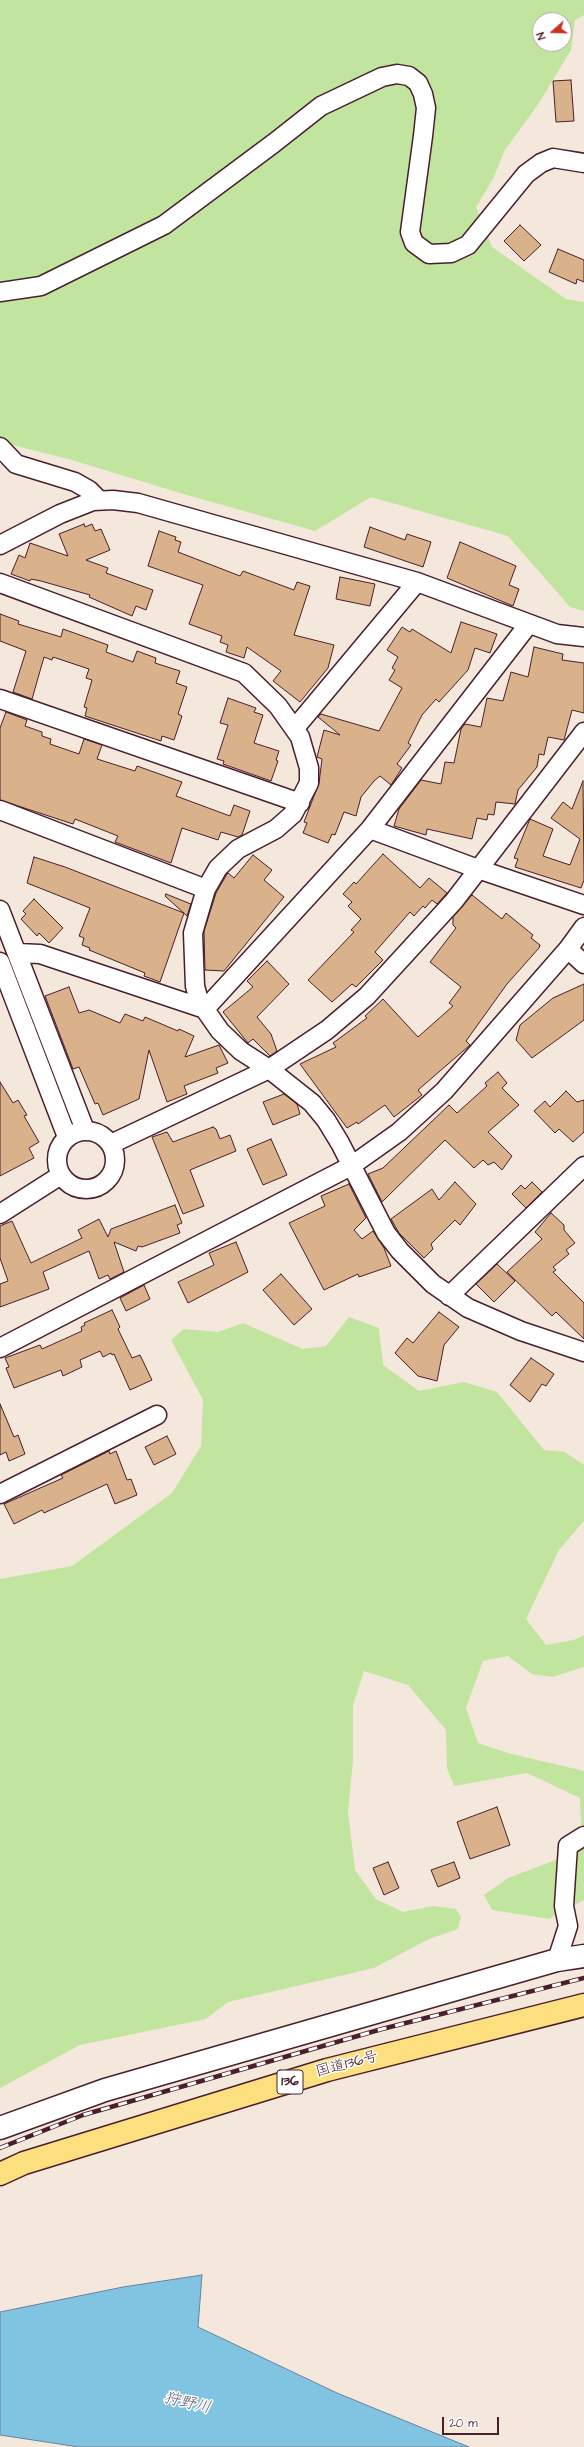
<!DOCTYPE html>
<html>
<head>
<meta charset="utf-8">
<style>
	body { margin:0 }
	#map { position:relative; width:584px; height:2447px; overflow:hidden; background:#f4e8dc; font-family:"Architects Daughter",sans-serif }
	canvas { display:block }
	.north { position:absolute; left:532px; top:12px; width:40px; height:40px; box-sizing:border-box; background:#fff; border:1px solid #b7a5aa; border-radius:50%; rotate:250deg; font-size:11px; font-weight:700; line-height:16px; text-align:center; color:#4a1f2b }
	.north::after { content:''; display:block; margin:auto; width:14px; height:18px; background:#c8321e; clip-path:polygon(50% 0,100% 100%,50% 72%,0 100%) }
	.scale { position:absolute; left:442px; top:2417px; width:57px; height:18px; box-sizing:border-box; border:2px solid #4a1f2b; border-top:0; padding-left:5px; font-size:12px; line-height:14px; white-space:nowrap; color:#4a1f2b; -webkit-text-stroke:3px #fff; paint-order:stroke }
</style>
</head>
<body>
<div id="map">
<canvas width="584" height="2447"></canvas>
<div class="north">N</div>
<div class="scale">20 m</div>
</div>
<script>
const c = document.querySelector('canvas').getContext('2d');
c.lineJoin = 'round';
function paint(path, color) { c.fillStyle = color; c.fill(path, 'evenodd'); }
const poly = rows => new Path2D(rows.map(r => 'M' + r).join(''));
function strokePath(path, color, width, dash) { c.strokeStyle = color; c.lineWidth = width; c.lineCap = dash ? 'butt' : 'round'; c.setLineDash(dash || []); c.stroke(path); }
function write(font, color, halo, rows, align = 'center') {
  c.font = font + ' "Architects Daughter","Klee One",sans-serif'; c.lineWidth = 3; c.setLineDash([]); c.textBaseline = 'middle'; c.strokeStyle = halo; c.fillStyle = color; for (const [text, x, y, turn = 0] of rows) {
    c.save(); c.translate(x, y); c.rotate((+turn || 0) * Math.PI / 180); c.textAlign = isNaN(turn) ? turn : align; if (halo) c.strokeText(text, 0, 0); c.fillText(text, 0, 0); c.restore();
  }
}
paint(poly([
	[0,0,584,0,584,15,575,20,571,50,539,103,505,150,493,179,476,207,492,247,566,299,584,302,584,611,570,607,508,536,371,497,315,531,180,493,72,460,0,442],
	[540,20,564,20,564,44,540,44],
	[349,1317,379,1328,383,1365,419,1391,464,1382,497,1392,544,1450,565,1452,584,1465,584,1521,559,1550,526,1619,546,1645,574,1640,584,1635,584,1667,552,1677,532,1674,508,1656,483,1661,466,1708,478,1743,508,1753,584,1771,584,1900,549,1919,492,1910,484,1895,508,1878,582,1850,580,1798,527,1773,454,1786,447,1768,446,1730,408,1685,364,1671,353,1705,353,1760,348,1812,355,1870,376,1899,403,1912,433,1906,456,1909,461,1917,458,1929,429,1939,374,1968,228,2002,206,2019,80,2045,0,2088,0,1579,72,1566,172,1493,201,1446,203,1400,171,1340,184,1329,218,1332,243,1323,303,1349,326,1346]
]), '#c1e59f');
const water = poly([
	[202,2275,198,2327,337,2393,469,2447,79,2447,0,2435,0,2312,123,2287,202,2275]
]);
paint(water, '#81c4e2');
strokePath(water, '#6b8299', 1);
const building = poly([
	[571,80,574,121,556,122,553,81,571,80],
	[520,225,541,245,524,261,504,241,520,225],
	[558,249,584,260,584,282,577,279,576,284,549,272,558,249],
	[84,524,85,527,92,524,95,531,101,529,110,550,86,560,108,568,106,573,153,590,146,610,136,606,132,616,89,597,90,595,41,581,31,579,30,581,11,574,19,555,25,558,30,543,68,556,59,534,84,524],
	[370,527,405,540,407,534,431,542,423,567,364,547,370,527],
	[159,531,176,537,175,540,181,542,178,552,240,576,243,571,294,590,297,582,310,586,294,635,334,645,328,668,300,702,273,681,281,671,247,647,244,658,226,652,228,645,220,642,222,636,189,624,203,585,148,566,159,531],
	[460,542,516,566,509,585,519,589,513,606,447,578,460,542],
	[340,577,375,584,370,606,336,599,340,577],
	[0,614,19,621,18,624,61,637,63,629,108,645,106,652,133,662,137,651,156,658,155,663,180,671,176,683,187,687,178,714,182,716,174,740,162,736,161,741,85,716,87,708,84,707,92,680,86,678,89,669,53,657,52,660,44,657,32,699,13,692,26,651,0,641,0,614],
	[461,622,497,634,490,653,475,648,468,670,439,702,436,699,422,715,408,743,411,745,397,764,402,768,391,785,380,776,374,781,361,797,356,816,344,812,335,835,332,834,328,843,303,833,307,823,304,822,319,783,322,759,317,757,324,730,340,735,318,717,321,714,379,731,402,688,389,680,395,670,392,668,398,657,387,650,402,627,410,632,412,629,451,653,461,622],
	[534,647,563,654,562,660,584,663,584,713,572,710,564,740,548,737,544,755,539,754,537,767,518,790,515,804,496,802,494,815,488,814,487,820,477,818,472,839,427,829,426,835,394,826,399,809,421,780,441,784,445,762,454,763,461,729,465,724,481,727,487,698,503,701,511,672,528,677,534,647],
	[228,698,256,708,254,712,263,715,254,743,279,751,276,760,278,761,271,781,223,764,224,761,217,759,228,725,220,723,228,698],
	[6,712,27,720,25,726,42,732,42,736,51,739,50,744,79,754,84,739,102,745,97,759,135,771,137,766,182,782,176,796,230,816,234,805,250,811,242,835,238,837,221,832,218,840,182,828,171,863,115,842,118,836,75,819,73,824,0,800,0,728,6,712],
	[583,781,584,880,581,888,515,867,518,859,514,858,530,819,553,829,543,856,570,865,580,839,551,818,563,802,572,809,583,781],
	[383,854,420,888,429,878,447,893,437,904,432,900,425,908,423,906,414,916,410,912,375,952,383,960,356,987,352,984,332,1002,308,980,354,932,351,930,361,919,348,906,352,902,343,894,354,882,356,884,383,854],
	[253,855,272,870,264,880,284,897,224,971,205,970,204,931,216,893,227,874,228,873,234,878,253,855],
	[34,857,65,867,184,913,160,982,144,976,145,973,89,950,90,948,82,945,84,938,79,936,90,908,27,883,34,857],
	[166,894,191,904,187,916,165,896,166,894],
	[472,895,502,919,506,913,533,935,531,938,540,945,539,948,507,984,466,1041,470,1045,418,1090,422,1095,394,1117,385,1105,358,1124,357,1122,347,1128,300,1064,336,1047,333,1043,367,1018,365,1016,383,999,418,1037,453,1006,449,1003,461,987,430,962,456,928,453,925,453,917,472,895],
	[34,899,63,928,49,943,39,933,37,936,21,919,26,914,23,911,34,899],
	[267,961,289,984,257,1017,271,1034,277,1051,270,1056,253,1039,248,1043,223,1012,253,987,247,981,267,961],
	[584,984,584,1020,532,1058,516,1040,520,1025,553,998,584,984],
	[69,987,79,1013,89,1010,120,1023,125,1014,143,1021,145,1017,178,1031,179,1029,194,1036,185,1057,219,1045,228,1063,216,1068,218,1073,184,1086,187,1094,167,1102,149,1050,139,1099,103,1115,98,1103,95,1104,79,1067,73,1069,45,996,69,987],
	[498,1072,507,1083,502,1088,519,1105,488,1132,512,1156,502,1170,494,1162,488,1165,483,1160,474,1168,445,1140,382,1202,368,1174,383,1168,449,1105,457,1113,487,1086,485,1083,498,1072],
	[0,1082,13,1103,18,1100,27,1115,24,1116,39,1142,29,1148,34,1158,0,1176,0,1082],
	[566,1091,577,1102,584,1100,584,1132,573,1142,559,1129,555,1133,534,1111,545,1101,550,1107,566,1091],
	[284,1094,297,1104,300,1114,273,1125,263,1102,284,1094],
	[213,1127,216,1129,220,1139,230,1135,236,1151,190,1170,204,1206,183,1214,152,1137,167,1132,173,1142,213,1127],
	[271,1139,287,1175,263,1185,247,1149,271,1139],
	[455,1182,476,1204,460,1225,455,1220,431,1244,433,1249,424,1258,399,1233,391,1219,432,1189,439,1200,455,1182],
	[532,1182,542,1192,526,1208,512,1194,521,1185,525,1189,532,1182],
	[349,1184,366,1218,354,1230,362,1239,373,1231,384,1248,391,1266,359,1277,358,1274,324,1290,289,1223,325,1206,321,1196,349,1184],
	[175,1205,182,1223,177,1225,180,1233,142,1247,138,1246,136,1251,114,1242,124,1272,110,1279,108,1275,99,1279,89,1251,43,1272,49,1289,0,1307,0,1284,8,1281,0,1258,0,1226,12,1221,31,1263,82,1238,78,1230,99,1219,108,1237,111,1229,175,1205],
	[551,1213,564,1225,564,1230,575,1243,566,1250,569,1254,553,1267,556,1270,553,1272,584,1303,584,1339,556,1312,552,1316,507,1272,542,1239,535,1232,551,1213],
	[236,1242,248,1272,188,1303,178,1282,214,1265,209,1253,236,1242],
	[497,1264,515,1281,494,1302,476,1284,497,1264],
	[281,1274,312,1309,294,1325,263,1290,281,1274],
	[144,1285,150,1299,126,1311,120,1298,144,1285],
	[112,1310,120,1327,118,1329,132,1358,140,1355,152,1380,130,1390,114,1354,112,1355,111,1353,103,1357,100,1351,80,1360,82,1367,63,1376,61,1370,14,1388,6,1368,9,1367,5,1358,40,1345,42,1349,82,1331,81,1327,85,1325,84,1323,112,1310],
	[439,1312,459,1327,444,1345,437,1381,418,1376,395,1353,407,1338,413,1343,439,1312],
	[531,1358,554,1374,546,1386,542,1384,530,1402,510,1385,531,1358],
	[0,1404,14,1437,18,1435,25,1454,9,1461,6,1452,0,1455,0,1404],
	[167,1436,176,1454,154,1465,145,1447,167,1436],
	[109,1451,110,1454,116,1451,127,1480,131,1479,137,1495,115,1504,107,1484,44,1513,42,1510,14,1524,4,1504,63,1478,61,1475,109,1451],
	[497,1807,510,1845,470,1859,457,1822,497,1807],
	[388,1862,399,1888,384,1895,373,1868,388,1862],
	[454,1862,460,1878,438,1887,431,1870,454,1862]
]);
paint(building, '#d9b18a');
strokePath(building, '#4a1f2b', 1);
const minor = poly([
	[0,292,41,286,164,225,274,143,321,106,382,77,397,74,409,76,418,83,423,94,426,108,423,136,410,232,414,243,429,254,451,253,468,245,526,174,541,163,553,158,584,163],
	[0,447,16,464,75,482,89,490,99,500],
	[0,545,60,514,93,501,113,500,138,503,417,582,557,634,584,637],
	[0,583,244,673,278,706,300,737,309,768,309,783,293,814,276,829,238,849,218,868,206,889,193,933,195,986,199,1001,220,1031,241,1051,269,1069,312,1103,326,1120,340,1143,386,1233,400,1251,433,1284,468,1308,521,1331,584,1352],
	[0,699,300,803],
	[295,728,417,582],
	[0,810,206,889],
	[370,829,478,869,584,905],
	[0,910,85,1130],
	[568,949,584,964],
	[17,953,40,954,205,1009,370,829,528,625],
	[0,962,67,1137],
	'57 1160a29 29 0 1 1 58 0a29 29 0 1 1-58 0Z',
	[111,1144,269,1069,327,1030,367,996,454,901,584,732],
	[0,1214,61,1175],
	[449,1296,584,1166],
	[0,1348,351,1166,399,1132,444,1091,568,949,584,927],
	[0,1494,157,1415],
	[557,1960,568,1926,564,1906,568,1846,584,1836]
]);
const tertiary = poly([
	[0,2128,105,2090,557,1960,584,1956]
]);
const trunk = poly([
	[0,2174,24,2163,327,2070,584,2005]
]);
strokePath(minor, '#4a1f2b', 21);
strokePath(tertiary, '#4a1f2b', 25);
strokePath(trunk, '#4a1f2b', 25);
strokePath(minor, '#fff', 18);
strokePath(tertiary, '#fff', 22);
strokePath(trunk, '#fce080', 22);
const rail = poly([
	[0,2148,83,2115,382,2029,584,1978]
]);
strokePath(rail, '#4a1f2b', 4.5);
strokePath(rail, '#fff', 3, [9]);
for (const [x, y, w] of [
	[290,2082,26]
]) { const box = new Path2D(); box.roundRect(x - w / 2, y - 12, w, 24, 3); c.fillStyle = '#fff'; c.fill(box); strokePath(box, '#4a1f2b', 1); }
write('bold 14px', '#4a1f2b', null, [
	["136",290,2082]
]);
write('15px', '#4a1f2b', '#fff', [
	["国道136号",347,2065,-15]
]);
write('italic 16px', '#5d596b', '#fff', [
	["狩野川",187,2404,13]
]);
</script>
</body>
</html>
